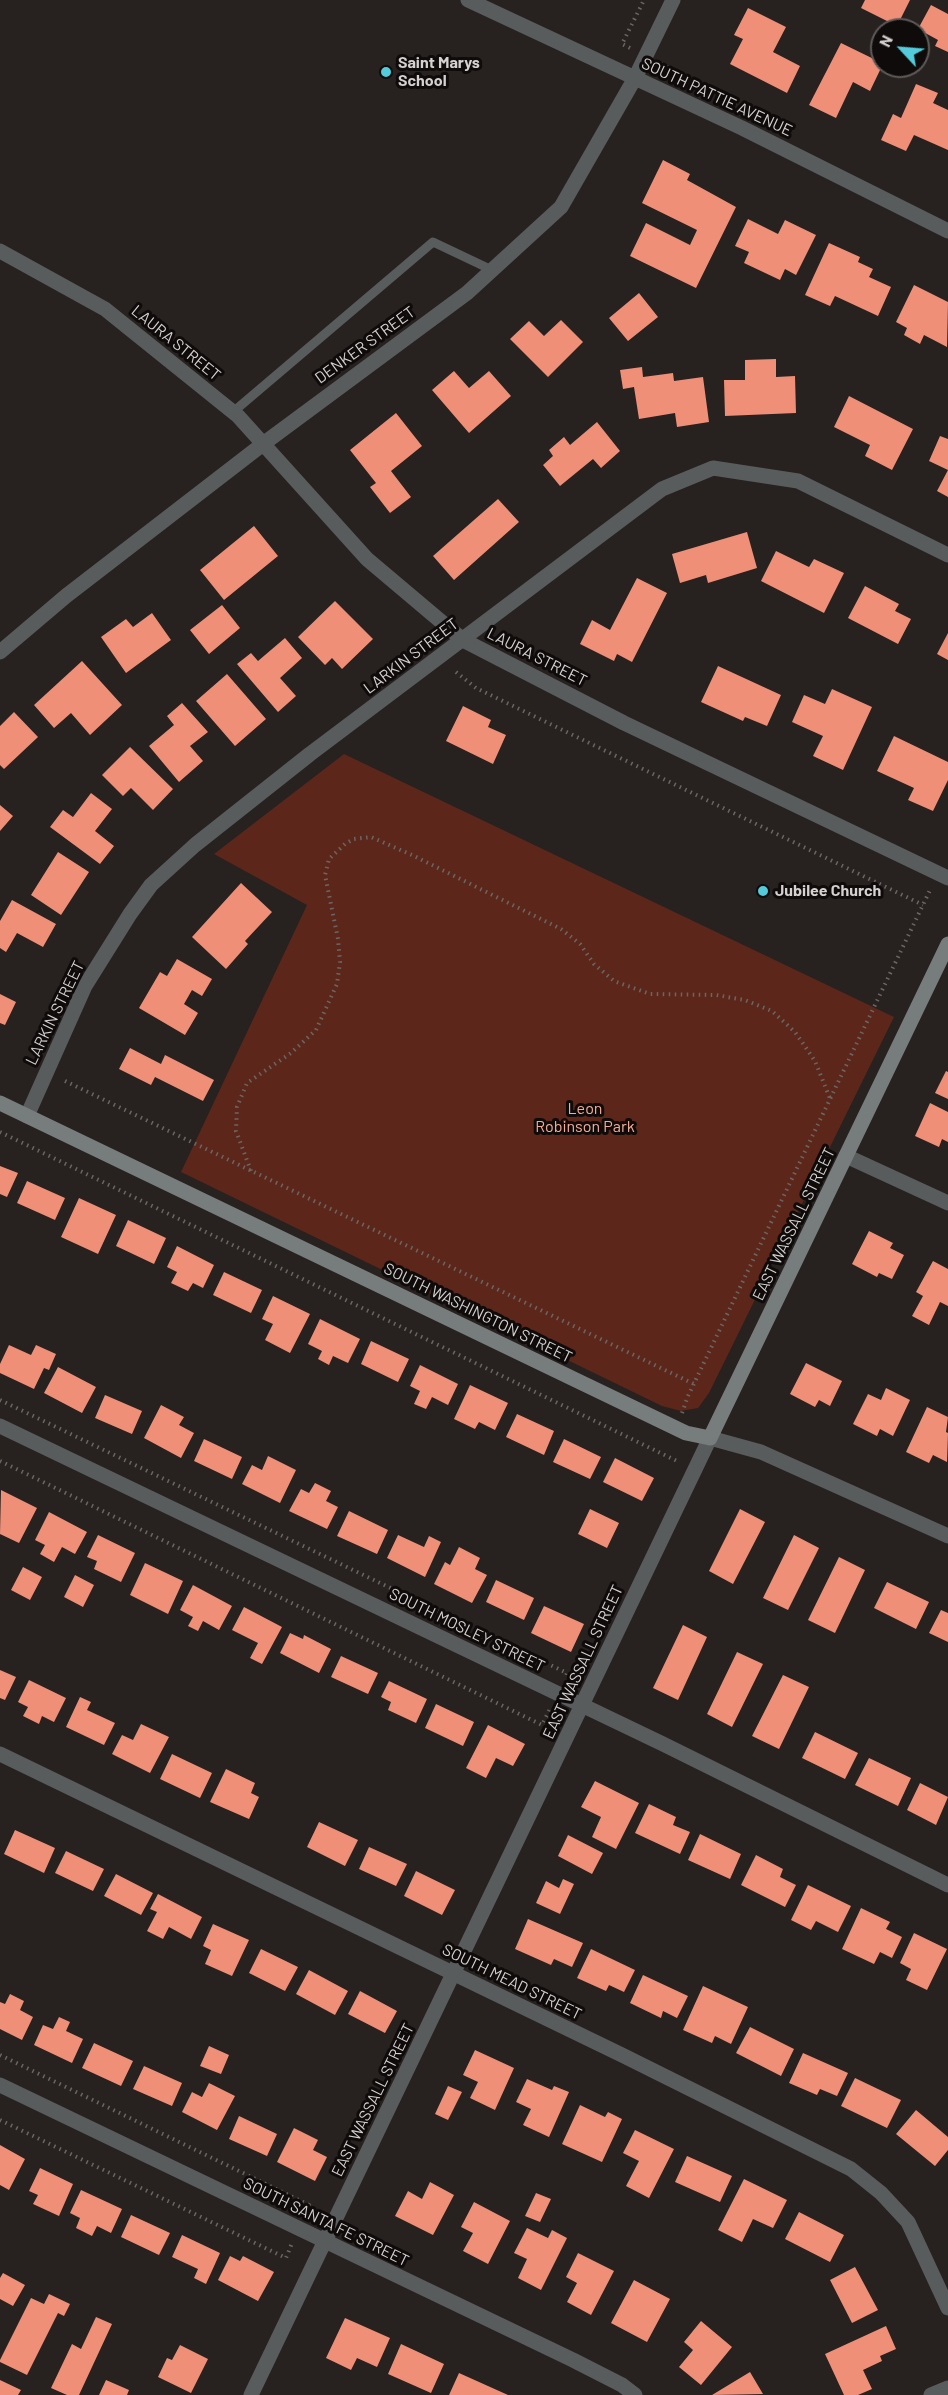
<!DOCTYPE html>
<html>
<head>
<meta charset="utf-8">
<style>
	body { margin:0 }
	#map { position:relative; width:948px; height:2395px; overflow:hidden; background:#27211f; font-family:Barlow,sans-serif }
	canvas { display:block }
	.north { position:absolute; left:870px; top:18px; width:60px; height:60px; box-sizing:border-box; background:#0e0b0a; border:2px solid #5e5a59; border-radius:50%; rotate:296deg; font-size:16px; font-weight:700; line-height:24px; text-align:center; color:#d5d1d0 }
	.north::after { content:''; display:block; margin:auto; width:21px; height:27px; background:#53cbdb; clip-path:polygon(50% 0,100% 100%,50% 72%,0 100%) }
</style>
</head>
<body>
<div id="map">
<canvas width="948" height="2395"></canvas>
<div class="north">N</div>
</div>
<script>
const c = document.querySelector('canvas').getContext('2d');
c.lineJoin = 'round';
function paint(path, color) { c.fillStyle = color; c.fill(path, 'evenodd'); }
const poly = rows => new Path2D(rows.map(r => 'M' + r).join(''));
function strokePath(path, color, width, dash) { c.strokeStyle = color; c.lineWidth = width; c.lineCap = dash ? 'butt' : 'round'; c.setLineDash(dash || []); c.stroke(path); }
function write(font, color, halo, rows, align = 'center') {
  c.font = font + ' Barlow,sans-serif'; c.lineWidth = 6; c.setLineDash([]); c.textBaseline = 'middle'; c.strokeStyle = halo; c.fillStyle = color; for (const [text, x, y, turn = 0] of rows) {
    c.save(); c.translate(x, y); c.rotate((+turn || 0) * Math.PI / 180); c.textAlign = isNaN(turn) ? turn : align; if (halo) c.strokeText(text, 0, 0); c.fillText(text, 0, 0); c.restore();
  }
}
paint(poly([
	[344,754,894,1017,709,1393,698,1408,681,1411,662,1406,181,1172,307,905,214,854]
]), '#5c271a');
paint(poly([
	[865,0,910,0,897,26,861,8],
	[931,5,948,14,948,52,935,46,938,40,918,29],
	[748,8,786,27,773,52,800,66,787,93,730,64,743,39,734,35],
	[841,43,882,63,882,66,870,91,853,82,836,118,809,105],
	[916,84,938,93,933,103,948,110,948,150,914,135,906,151,881,140,893,114,901,118],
	[663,160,690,174,687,180,736,207,696,288,630,256,646,223,690,245,697,230,642,203],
	[748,219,778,234,785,220,816,235,796,275,785,269,780,280,744,263,749,252,735,246],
	[829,243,860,257,858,262,873,269,869,277,891,287,878,316,835,296,830,306,805,295],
	[914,285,948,302,947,347,924,335,920,344,904,335,907,328,896,322],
	[639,293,658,317,628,341,609,318],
	[561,320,583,342,548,377,510,339,529,321,544,336],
	[776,359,776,377,795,376,796,413,725,416,724,380,745,380,745,360],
	[642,367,643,377,673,373,674,381,703,377,709,422,677,427,675,413,639,419,634,387,623,389,620,370],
	[454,371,469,388,489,371,511,396,469,433,432,390],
	[849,396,913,429,892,470,865,456,870,445,834,427],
	[396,413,422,446,391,471,411,497,390,513,370,487,376,483,350,450],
	[597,422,620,451,601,468,593,459,560,486,543,465,553,456,549,450,564,437,570,445],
	[940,436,948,439,948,497,937,491,948,470,929,461],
	[498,499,519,522,454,580,433,556],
	[254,526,278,556,224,600,200,570],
	[747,532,757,568,708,583,706,575,680,583,672,554],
	[776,551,809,567,814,559,844,573,824,613,761,581],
	[637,578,667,593,632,662,617,654,614,661,580,644,592,620,610,630],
	[865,586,899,604,895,611,911,619,898,644,848,618],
	[335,601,373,639,342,669,332,658,325,665,298,637],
	[222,605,240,628,209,654,190,630],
	[152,613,171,640,126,673,101,637,126,619,133,627],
	[948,633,948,660,937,654],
	[285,638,302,658,280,678,296,696,278,712,237,664,251,653,258,661],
	[82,661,122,705,90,735,71,713,54,728,34,705],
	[718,666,781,695,767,726,745,717,743,721,701,702],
	[227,674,266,719,235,746,196,701],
	[832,689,872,707,843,770,813,756,823,736,792,722,804,695,825,704],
	[182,703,208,732,190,746,203,761,179,782,149,746,174,725,167,716],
	[463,706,491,720,488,727,506,735,493,764,446,741],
	[14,712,38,737,4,769,0,765,0,726],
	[894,736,948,762,948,780,933,811,908,800,914,788,877,771],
	[130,747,173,789,153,810,131,788,123,796,102,775],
	[91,793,112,809,95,831,114,846,100,864,50,827,63,810,73,817],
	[0,805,13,816,0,831],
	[58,852,89,872,61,915,31,895],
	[241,883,272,912,245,941,248,944,226,969,192,937],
	[12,900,56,924,43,947,17,933,6,952,0,948,0,921],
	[177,959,212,979,202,996,192,990,184,1004,198,1013,185,1035,139,1008,160,972,167,976],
	[0,994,16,1002,5,1025,0,1023],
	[130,1048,161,1064,165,1055,214,1080,203,1101,155,1077,151,1085,119,1069],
	[946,1071,948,1072,948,1099,935,1093],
	[930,1103,948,1112,948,1142,942,1139,939,1147,915,1136],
	[0,1166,18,1173,7,1197,0,1194],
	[27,1181,65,1198,55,1220,17,1203],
	[79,1198,116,1215,98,1254,61,1237],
	[128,1220,166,1238,154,1264,116,1246],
	[869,1231,893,1243,890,1248,904,1255,892,1279,879,1273,877,1277,852,1264],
	[177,1246,214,1265,203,1288,193,1283,188,1291,171,1283,177,1272,167,1267],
	[933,1261,948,1269,948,1306,940,1302,929,1325,912,1316,923,1296,916,1292],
	[224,1272,262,1290,251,1313,213,1295],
	[273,1296,310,1314,290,1353,265,1340,273,1324,262,1319],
	[320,1319,360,1339,348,1363,333,1356,329,1365,318,1359,322,1351,308,1344],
	[371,1341,409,1359,398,1382,361,1364],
	[9,1345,31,1355,36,1345,56,1354,49,1370,44,1368,34,1389,0,1373,0,1364],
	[806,1363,842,1381,830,1406,819,1400,815,1407,790,1394],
	[420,1365,458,1384,448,1405,432,1397,426,1409,414,1404,420,1391,410,1386],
	[58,1367,96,1387,82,1413,44,1393],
	[470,1385,508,1403,495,1430,479,1422,475,1429,454,1419],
	[886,1388,910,1400,893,1436,880,1429,877,1436,853,1424,868,1394,881,1400],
	[105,1395,142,1411,132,1434,95,1418],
	[161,1405,184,1417,179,1425,194,1433,181,1458,144,1438],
	[927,1407,948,1417,946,1432,948,1433,947,1462,933,1455,929,1463,906,1452],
	[517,1414,554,1431,544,1455,506,1437],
	[204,1439,242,1457,232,1479,194,1461],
	[564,1439,601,1457,590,1479,553,1462],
	[268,1456,296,1470,280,1503,242,1484,252,1465,262,1470],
	[615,1458,654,1478,642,1501,603,1482],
	[315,1483,331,1491,326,1501,338,1507,327,1529,289,1511,301,1489,309,1493],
	[1,1490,37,1508,19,1543,0,1534],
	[590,1509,619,1523,607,1548,578,1534],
	[740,1509,765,1522,733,1584,709,1571],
	[349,1511,388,1530,377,1554,337,1536],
	[49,1512,87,1532,75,1554,62,1547,54,1562,40,1554,45,1545,35,1540],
	[98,1535,135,1553,121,1582,94,1569,97,1561,87,1557],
	[398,1535,424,1547,429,1536,441,1542,425,1577,387,1558],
	[794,1535,819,1548,788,1610,763,1598],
	[459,1547,480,1558,475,1569,487,1575,472,1603,434,1584,445,1562,450,1565],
	[839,1557,865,1570,835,1633,808,1620],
	[145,1563,183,1581,168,1614,130,1595],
	[23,1567,42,1577,30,1600,11,1590],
	[75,1575,94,1585,83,1607,64,1597],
	[496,1580,534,1598,524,1620,486,1602],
	[887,1582,929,1602,916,1629,874,1608],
	[193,1585,232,1606,219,1630,203,1621,198,1631,188,1626,193,1617,180,1610],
	[544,1606,584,1624,571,1652,531,1633],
	[244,1607,282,1627,262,1664,250,1658,258,1643,232,1630],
	[941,1610,948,1613,948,1642,929,1633],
	[683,1625,707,1637,678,1700,653,1688],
	[290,1633,303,1639,304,1635,331,1649,319,1673,280,1653],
	[737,1652,763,1664,732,1727,707,1714],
	[341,1656,378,1673,368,1694,331,1677],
	[0,1670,16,1677,5,1700,0,1698],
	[783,1675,809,1687,779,1749,752,1736],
	[29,1680,66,1698,54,1722,42,1716,39,1724,23,1716,28,1707,18,1702],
	[389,1681,427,1699,416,1723,388,1710,391,1702,381,1697],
	[80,1697,91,1702,87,1710,115,1723,104,1745,66,1727],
	[436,1704,474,1722,463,1746,425,1728],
	[141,1724,169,1737,150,1773,112,1754,122,1735,133,1740],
	[488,1725,525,1744,513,1766,496,1758,486,1778,466,1768],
	[815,1732,858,1753,845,1779,802,1758],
	[172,1754,212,1773,200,1798,160,1779],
	[869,1758,911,1778,898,1806,855,1785],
	[226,1769,255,1783,251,1793,259,1797,249,1819,210,1802],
	[595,1781,639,1803,616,1849,592,1837,601,1817,581,1807],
	[920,1783,948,1797,936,1825,907,1810],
	[649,1804,676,1817,673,1825,690,1832,680,1854,635,1833],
	[319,1822,358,1840,345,1866,307,1847],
	[15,1830,55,1848,44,1873,4,1854],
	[700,1834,741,1854,730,1879,688,1860],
	[568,1835,603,1853,592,1874,558,1856],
	[369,1847,407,1864,396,1886,359,1869],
	[66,1851,104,1869,93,1891,55,1873],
	[756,1855,783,1869,780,1877,796,1885,785,1907,741,1885],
	[416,1871,455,1890,442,1915,404,1896],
	[116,1874,153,1893,141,1915,104,1896],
	[563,1879,574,1884,560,1914,536,1903,546,1881,559,1888],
	[808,1885,851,1906,838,1932,816,1921,811,1930,791,1920],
	[158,1894,202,1917,191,1939,169,1927,163,1939,147,1931,157,1912,150,1909],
	[861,1908,890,1922,886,1929,902,1937,892,1958,880,1952,874,1964,842,1949],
	[528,1919,583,1943,572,1967,554,1959,551,1965,515,1949],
	[213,1924,249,1940,232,1976,205,1964,211,1950,203,1946],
	[914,1933,947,1949,927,1990,906,1980,911,1969,900,1963],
	[261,1949,298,1967,285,1991,249,1973],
	[591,1949,635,1970,624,1992,609,1985,606,1991,577,1978],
	[309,1970,348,1991,335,2015,296,1994],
	[643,1975,688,1996,677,2018,663,2011,661,2018,630,2003],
	[703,1986,748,2007,731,2044,715,2036,712,2043,683,2030],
	[360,1991,397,2011,385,2033,348,2014],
	[10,1994,24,2001,20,2010,33,2017,22,2040,0,2029,0,2002,5,2004],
	[59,2017,70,2022,66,2031,83,2039,72,2063,34,2045,43,2025,53,2029],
	[750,2027,794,2049,781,2076,736,2053],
	[94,2043,133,2061,121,2086,82,2068],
	[209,2046,229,2055,221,2074,200,2066],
	[475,2050,514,2068,495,2110,470,2098,478,2082,463,2075],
	[803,2053,848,2073,837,2096,820,2089,817,2095,789,2083],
	[144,2066,182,2083,172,2106,133,2089],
	[855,2078,901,2100,887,2128,841,2106],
	[527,2079,552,2090,554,2086,569,2092,549,2137,523,2125,531,2109,516,2102],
	[209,2083,235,2096,217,2130,182,2112,192,2092,202,2097],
	[448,2086,462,2092,448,2120,435,2114],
	[580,2105,605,2117,608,2112,622,2119,602,2162,562,2144],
	[916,2110,948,2137,948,2150,935,2166,896,2134],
	[239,2116,277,2134,267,2156,229,2139],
	[294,2128,318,2140,313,2150,327,2157,315,2181,277,2162],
	[635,2130,674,2149,649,2198,626,2186,639,2161,623,2153],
	[0,2145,25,2159,9,2190,0,2185],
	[687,2156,732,2176,720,2202,675,2182],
	[40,2168,73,2184,59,2216,33,2204,38,2195,29,2191],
	[744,2179,787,2200,773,2228,753,2219,742,2242,718,2230],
	[430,2182,454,2195,433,2235,395,2216,408,2191,422,2199],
	[81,2190,122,2209,111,2233,97,2226,92,2236,76,2228,80,2218,70,2213],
	[536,2193,551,2199,540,2222,525,2216],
	[474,2202,510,2221,488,2264,463,2251,473,2233,461,2227],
	[799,2212,844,2235,830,2262,785,2239],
	[131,2215,170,2233,159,2255,121,2237],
	[527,2228,548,2238,552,2230,567,2238,541,2290,518,2278,527,2259,514,2253],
	[182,2235,220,2253,206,2284,194,2278,198,2269,172,2257],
	[578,2253,614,2271,591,2315,567,2302,577,2283,566,2277],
	[230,2256,240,2261,243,2256,274,2272,258,2301,218,2280],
	[855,2267,878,2310,852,2323,830,2280],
	[3,2273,25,2285,13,2306,0,2299,0,2278],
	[634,2280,670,2299,647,2342,611,2323],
	[49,2294,70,2304,64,2316,58,2313,27,2375,0,2362,0,2360,31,2298,44,2304],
	[96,2317,112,2324,79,2395,67,2395,51,2388,72,2344,81,2349],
	[345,2318,390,2338,377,2367,357,2358,351,2370,326,2358],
	[701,2321,732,2347,701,2385,679,2367,693,2350,684,2342],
	[886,2326,896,2349,880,2356,882,2361,863,2370,872,2389,858,2395,844,2395,825,2354],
	[401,2344,444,2364,431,2393,388,2374],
	[180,2345,208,2359,191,2393,158,2377,167,2358,172,2360],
	[750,2372,763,2394,712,2395],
	[459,2373,508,2395,449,2395],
	[0,2380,21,2390,18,2395,0,2395],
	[106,2380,129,2390,127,2395,99,2395]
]), '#ef8f77');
strokePath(poly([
	[630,48,622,44,644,0],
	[661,64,767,118],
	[456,672,476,688,923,905],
	[65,1081,694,1384],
	[0,1132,677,1461],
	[251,1171,236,1131,237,1107,247,1083,291,1053,316,1030,337,984,340,962,338,939,325,875,329,859,345,844,354,839,371,837,412,855,561,929,580,944,594,964,614,981,650,994,716,995,745,1000,772,1011,795,1032,815,1061,831,1101],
	[0,1400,567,1673,565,1678],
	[682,1413,688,1396,931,888],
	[0,1461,542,1725,550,1709],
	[0,2055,309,2205,305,2214],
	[0,2120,286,2258,292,2243]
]), '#6b6664', 4, [1.5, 4.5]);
strokePath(poly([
	[233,412,433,242,492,270]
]), '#585c5d', 9);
strokePath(poly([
	[468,0,742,128,948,231],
	[0,251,105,309,238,416,367,559,463,640,624,723,948,878],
	[0,652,66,596,263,444,467,293,561,207,635,78,673,0],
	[27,1116,85,986,130,914,151,885,195,845,310,754,662,489,713,468,798,481,948,555],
	[846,1156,948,1203],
	[0,1426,663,1744,948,1885],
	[0,1754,622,2055,851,2169,881,2193,908,2222,948,2308],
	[0,2085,573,2360,622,2385,635,2395],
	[251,2395,710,1438,761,1452,948,1536],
	[931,2395,948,2388]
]), '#585c5d', 15);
strokePath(poly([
	[0,1103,686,1433,710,1438,948,944]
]), '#777c7d', 15);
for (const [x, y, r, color] of [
	[386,72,6,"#53cbdb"],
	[763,891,6,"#53cbdb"]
]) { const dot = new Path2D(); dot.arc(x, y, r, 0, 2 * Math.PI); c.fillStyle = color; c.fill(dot); strokePath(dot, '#0e0b0a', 2); }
write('bold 16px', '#d5d1d0', '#0e0b0a', [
	["Saint Marys",398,63],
	["School",398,81],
	["Jubilee Church",775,891]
], 'left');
write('16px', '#d5d1d0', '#0e0b0a', [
	["SOUTH PATTIE AVENUE",717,97,25],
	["LAURA STREET",176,343,39],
	["DENKER STREET",365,345,-36],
	["LARKIN STREET",411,656,-37],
	["LAURA STREET",537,657,27],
	["LARKIN STREET",55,1013,-64],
	["EAST WASSALL STREET",794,1224,-64],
	["SOUTH WASHINGTON STREET",478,1313,26],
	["SOUTH MOSLEY STREET",467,1630,26],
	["EAST WASSALL STREET",583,1662,-65],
	["SOUTH MEAD STREET",512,1982,26],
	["EAST WASSALL STREET",373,2100,-64],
	["SOUTH SANTA FE STREET",326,2222,26]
]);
write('16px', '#f6ac99', '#0e0b0a', [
	["Leon",585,1109],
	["Robinson Park",585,1127]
]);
</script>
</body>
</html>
